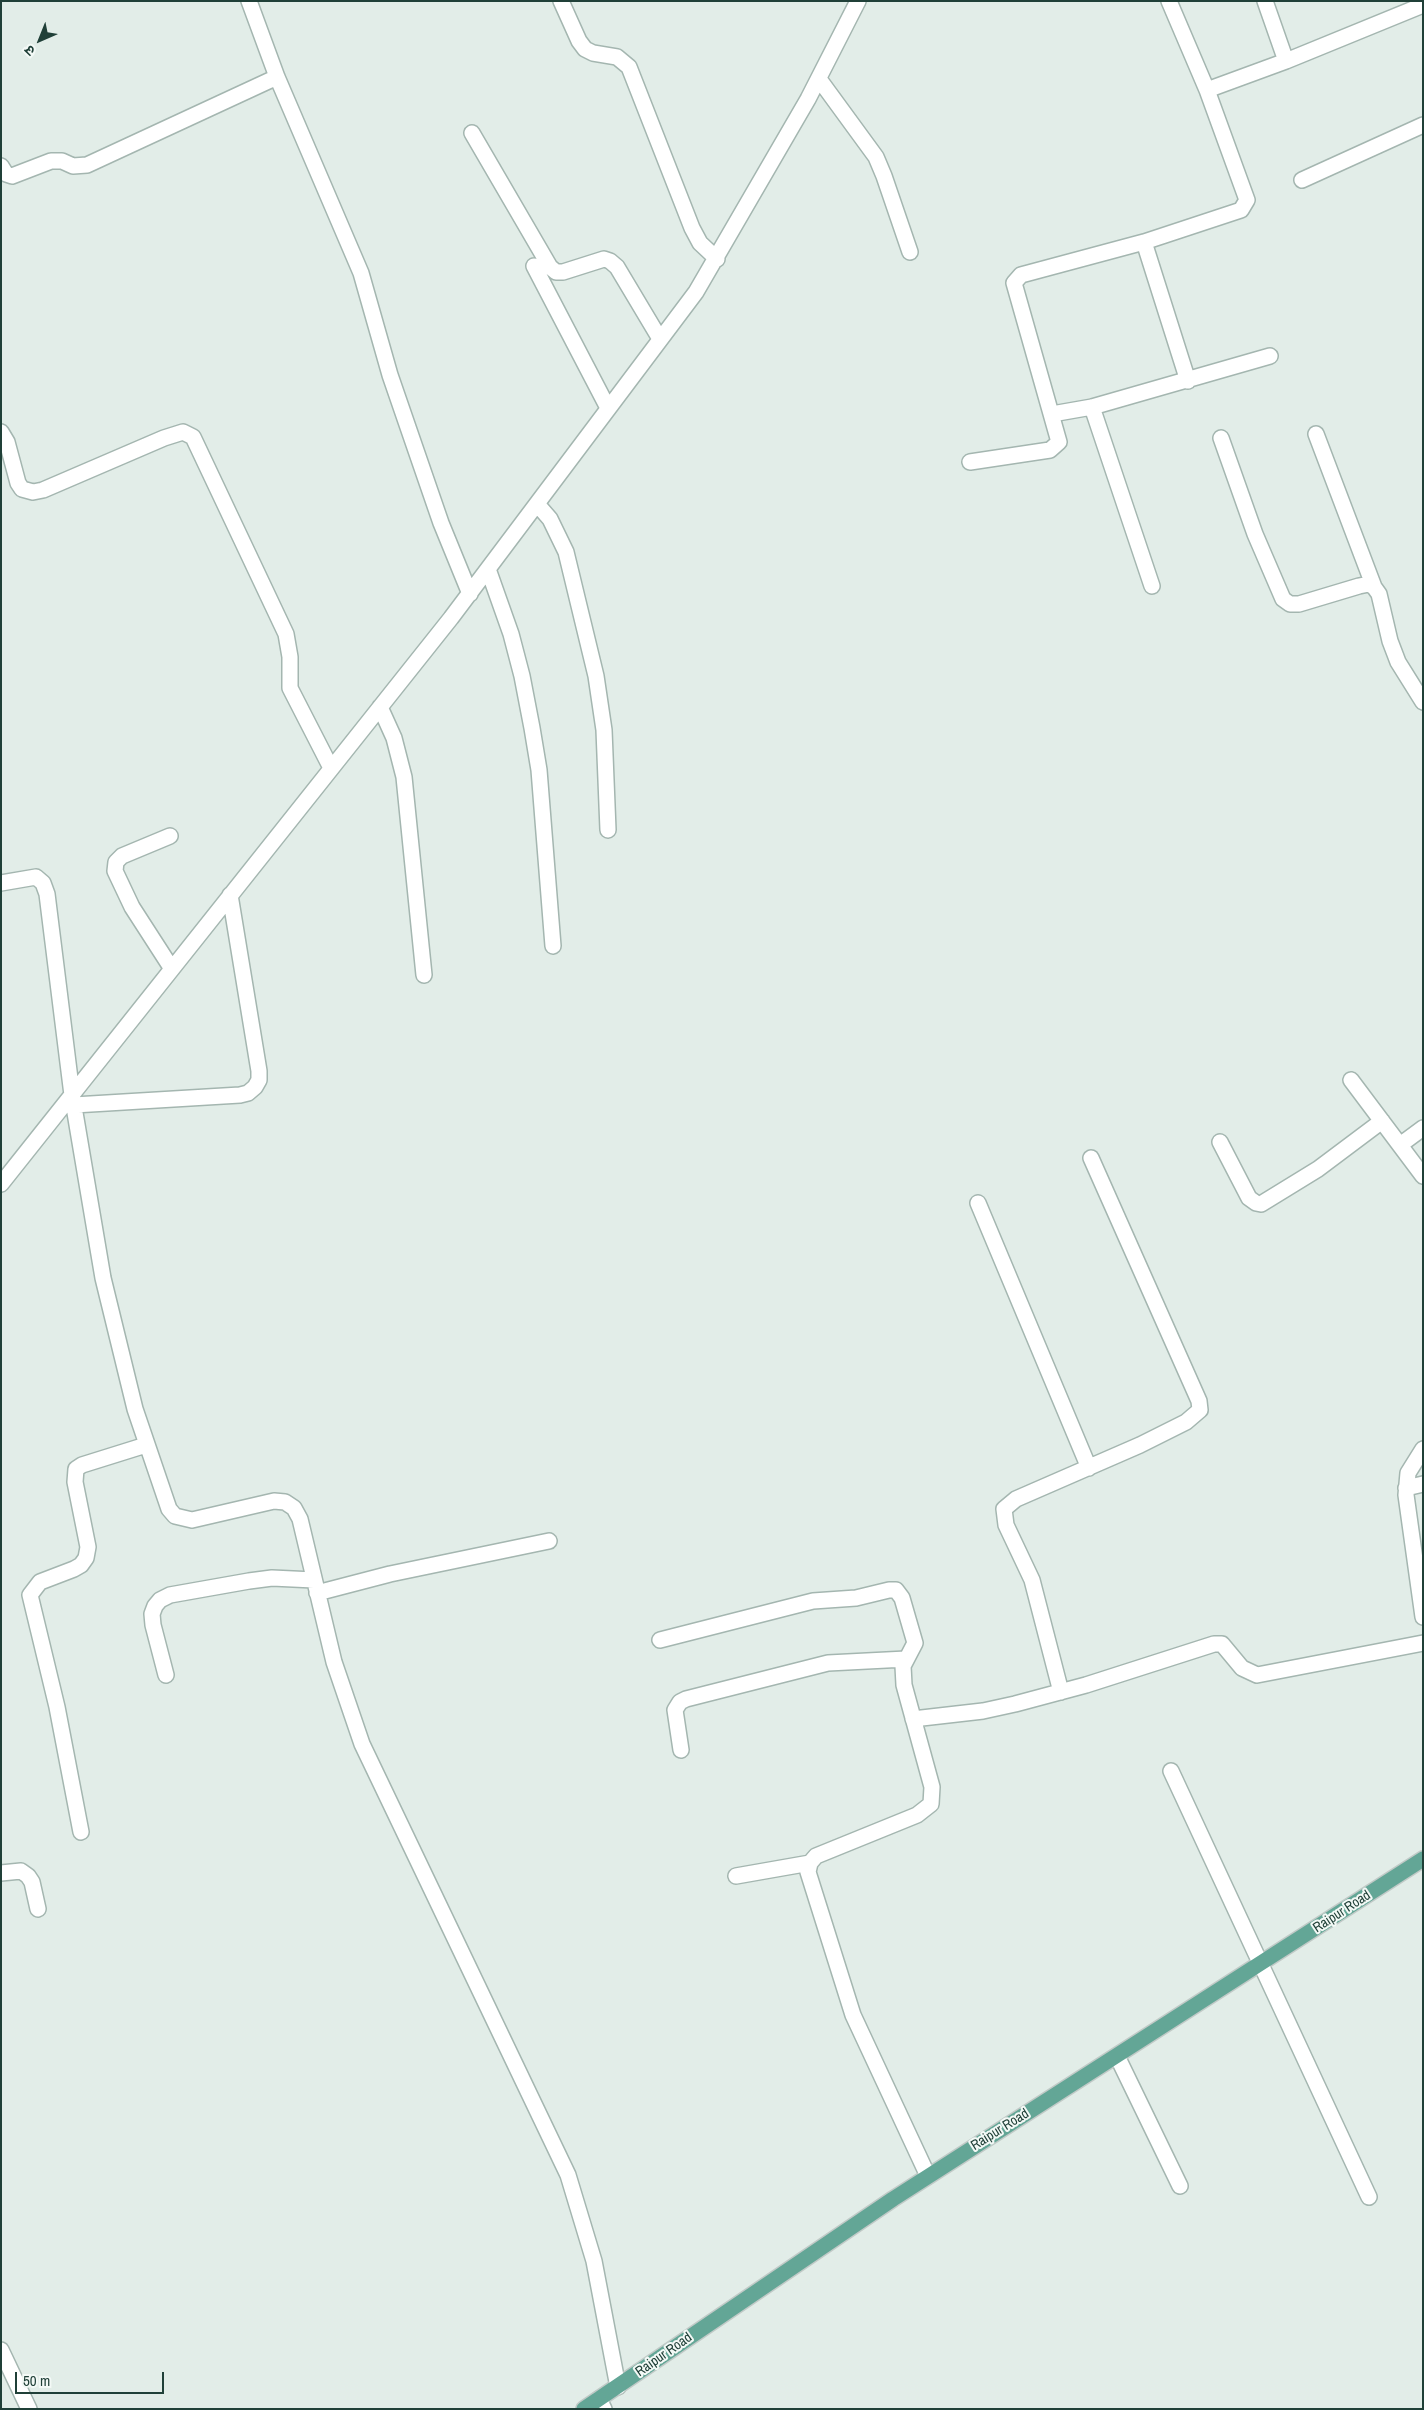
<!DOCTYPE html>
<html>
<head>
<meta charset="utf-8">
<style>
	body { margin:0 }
	#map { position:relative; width:1424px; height:2410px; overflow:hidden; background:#e2ede8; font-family:"Archivo Narrow","Noto Sans Devanagari",sans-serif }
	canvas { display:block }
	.frame { position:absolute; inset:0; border:2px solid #204038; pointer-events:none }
	.north { position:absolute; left:15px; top:15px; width:50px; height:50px; -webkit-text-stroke:4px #f3f9f6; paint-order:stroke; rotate:224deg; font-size:14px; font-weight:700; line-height:20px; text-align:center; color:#204038 }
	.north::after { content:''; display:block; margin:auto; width:18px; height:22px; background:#204038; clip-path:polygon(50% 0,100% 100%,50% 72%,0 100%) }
	.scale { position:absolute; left:15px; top:2372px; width:149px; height:22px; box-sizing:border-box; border:2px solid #204038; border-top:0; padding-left:6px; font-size:15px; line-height:18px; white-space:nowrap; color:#204038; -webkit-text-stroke:4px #f3f9f6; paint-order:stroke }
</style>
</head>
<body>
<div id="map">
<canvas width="1424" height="2410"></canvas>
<div class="frame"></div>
<div class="north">उ</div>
<div class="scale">50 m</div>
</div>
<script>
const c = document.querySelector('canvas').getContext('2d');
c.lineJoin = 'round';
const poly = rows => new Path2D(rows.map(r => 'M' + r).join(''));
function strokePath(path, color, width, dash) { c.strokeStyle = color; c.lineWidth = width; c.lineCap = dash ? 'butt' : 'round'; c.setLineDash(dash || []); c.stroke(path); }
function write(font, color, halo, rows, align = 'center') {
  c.font = font + ' "Archivo Narrow",sans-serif'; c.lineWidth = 4; c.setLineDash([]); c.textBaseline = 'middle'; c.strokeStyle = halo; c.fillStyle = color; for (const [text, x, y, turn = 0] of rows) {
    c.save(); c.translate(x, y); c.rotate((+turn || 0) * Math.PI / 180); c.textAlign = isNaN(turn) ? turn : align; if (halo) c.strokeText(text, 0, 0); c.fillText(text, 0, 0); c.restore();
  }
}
const minor = poly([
	[249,1,277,77,361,273,390,375,441,523,470,594],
	[561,1,579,41,585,49,593,53,617,57,629,67,692,228,700,243,717,259],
	[1265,1,1286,61],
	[819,79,876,157,884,176,910,252],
	[1207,90,1286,61,1423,5],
	[472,133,550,267,556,272,563,272,604,259,610,261,617,267,660,339],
	[1,166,6,174,12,176,51,161,62,161,73,166,87,165,277,77],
	[1302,180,1423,125],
	[1144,242,1188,381],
	[534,266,608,408],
	[1092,407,1152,586],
	[1052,414,1092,407,1270,356],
	[1,432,7,442,18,483,22,489,33,492,43,490,164,438,183,432,193,437,286,634,290,657,290,688,331,768],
	[1316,434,1374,587],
	[1221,438,1255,534,1283,599,1290,604,1299,604,1359,586,1369,584,1374,587,1379,594,1390,641,1398,662,1423,702],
	[970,462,1050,450,1059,442,1014,283,1021,275,1144,242,1241,210,1247,200,1207,90,1169,1],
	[537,504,550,519,566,552,596,676,604,730,608,830],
	[488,569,511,634,522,676,532,728,539,770,553,946],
	[380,707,394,738,404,777,424,975],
	[170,836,122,856,116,862,115,871,132,907,172,969],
	[1,883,36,877,43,883,47,894,72,1095,103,1278,135,1409,169,1509,175,1516,192,1520,274,1501,285,1502,294,1508,300,1519,334,1662,362,1744,568,2175,594,2261,618,2387],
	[1351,1080,1423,1176],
	[74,1105,240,1095,248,1093,255,1087,259,1080,259,1071,230,895],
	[1220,1142,1249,1198,1256,1203,1261,1204,1318,1169,1382,1121],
	[1400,1145,1423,1128],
	[1,1184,451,618,696,292,808,99,858,1],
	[978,1203,1089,1468],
	[1423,1449,1408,1473,1406,1495,1423,1617],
	[1406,1488,1423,1484],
	[317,1593,390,1574,549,1541],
	[660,1640,813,1601,856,1598,889,1590,896,1590,902,1598,915,1643,903,1666,904,1685,932,1787,931,1804,917,1815,816,1856,810,1863,808,1872,853,2015,928,2176],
	[166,1675,153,1625,152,1614,155,1606,160,1600,170,1595,249,1581,272,1578,314,1580],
	[1061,1692,1032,1580,1006,1525,1004,1509,1016,1499,1140,1445,1186,1422,1200,1410,1199,1401,1091,1158],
	[913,1719,983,1711,1015,1704,1086,1685,1214,1644,1222,1644,1242,1668,1257,1675,1423,1643],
	[681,1750,675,1710,680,1702,686,1699,828,1663,906,1659],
	[1171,1771,1369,2197],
	[81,1832,57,1707,30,1595,40,1582,74,1569,81,1565,86,1558,88,1547,75,1482,76,1469,82,1465,146,1445],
	[1,1873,21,1871,28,1876,32,1882,38,1909],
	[736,1876,810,1863],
	[1117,2056,1180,2186],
	[1,2350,29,2409],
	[599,2399,604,2409]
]);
const major = poly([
	[584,2409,893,2199,1423,1859]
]);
strokePath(minor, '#a4b6b0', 18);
strokePath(major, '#c1cac7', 18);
strokePath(minor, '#fff', 15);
strokePath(major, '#63a696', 15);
write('14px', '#204038', '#f3f9f6', [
	["Raipur Road",1342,1912,-33],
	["Raipur Road",1000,2130,-32],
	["Raipur Road",664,2355,-35]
]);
</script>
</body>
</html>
